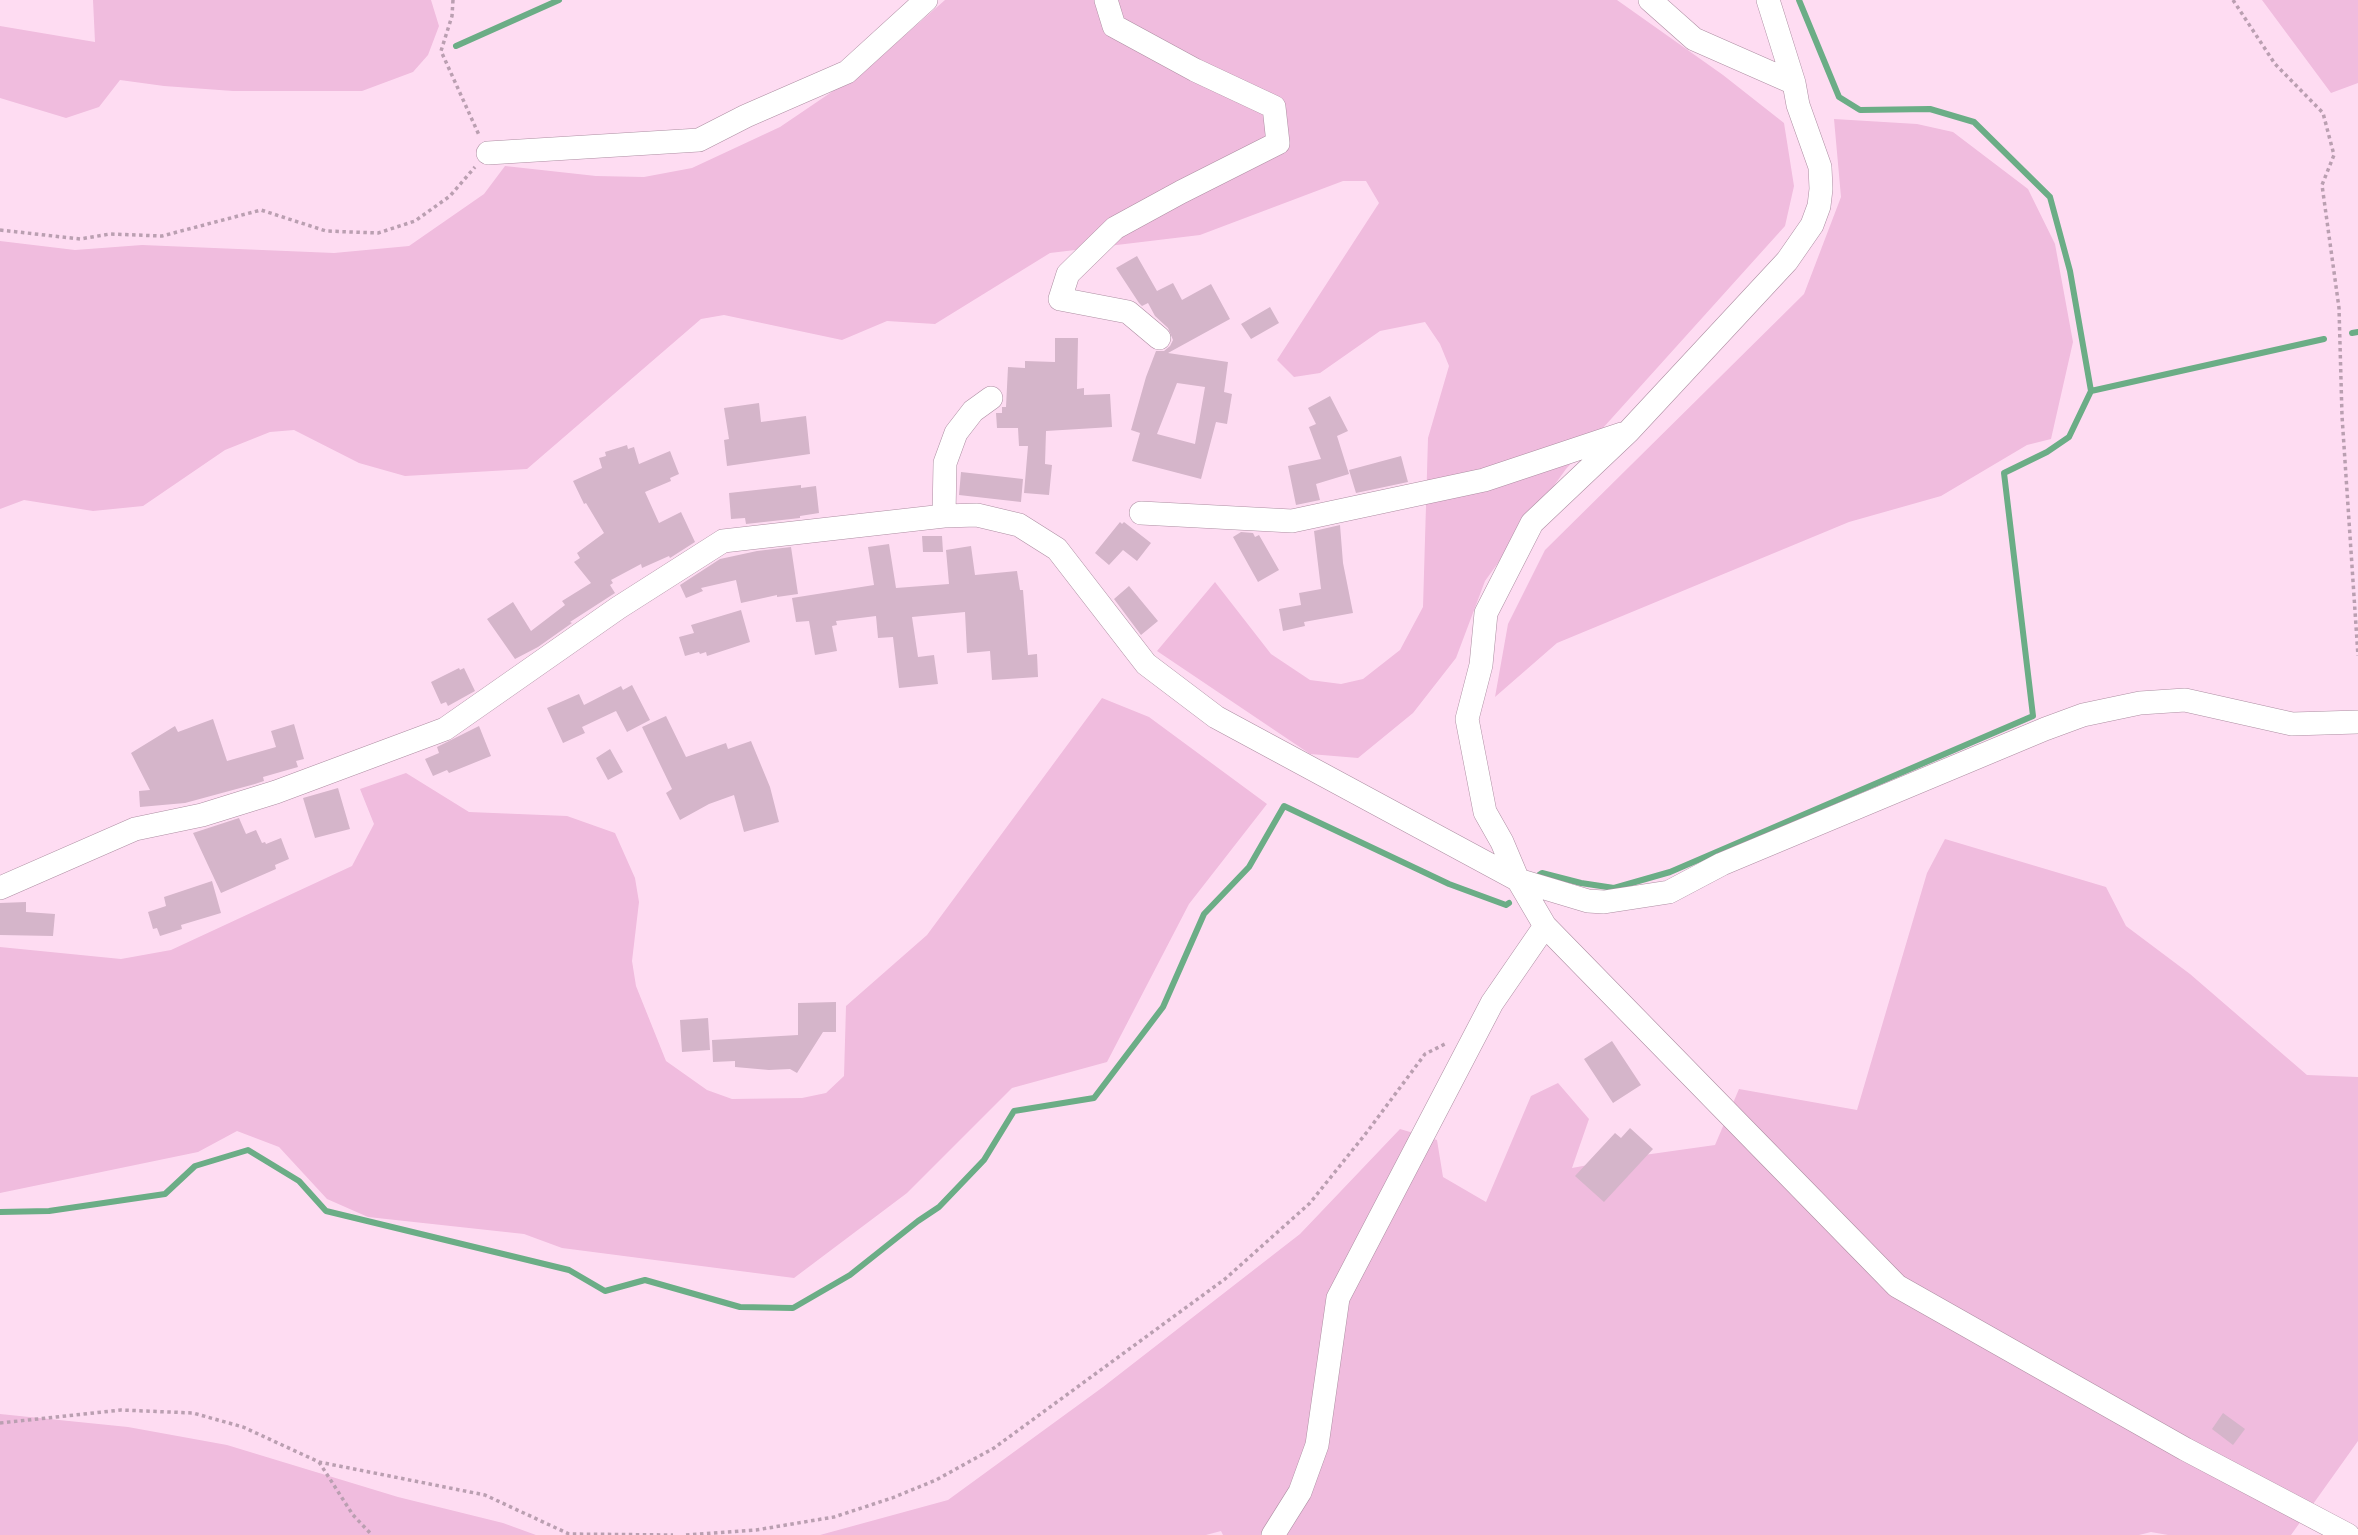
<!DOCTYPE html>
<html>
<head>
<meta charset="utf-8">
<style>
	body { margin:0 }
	canvas { display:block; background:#fedcf2 }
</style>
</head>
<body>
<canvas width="2358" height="1535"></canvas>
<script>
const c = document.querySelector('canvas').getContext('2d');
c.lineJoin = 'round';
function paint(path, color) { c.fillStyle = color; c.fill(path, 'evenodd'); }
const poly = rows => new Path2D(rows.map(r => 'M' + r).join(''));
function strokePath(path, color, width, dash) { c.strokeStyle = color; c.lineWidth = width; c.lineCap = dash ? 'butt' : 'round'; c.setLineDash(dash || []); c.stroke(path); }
paint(poly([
	[93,0,431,0,439,26,428,55,413,72,362,91,233,91,164,86,120,80,99,107,66,118,0,98,0,26,95,42],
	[945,0,1617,0,1723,75,1784,123,1794,186,1785,226,1566,469,1485,581,1456,658,1413,713,1358,758,1310,754,1157,651,1215,582,1271,654,1310,680,1341,684,1363,679,1400,650,1423,607,1428,438,1449,366,1440,344,1425,322,1380,331,1320,373,1294,377,1277,360,1379,203,1366,181,1343,181,1200,235,1050,253,935,324,887,321,842,340,724,315,701,319,527,469,405,476,359,463,294,430,270,432,225,450,143,506,93,511,24,500,0,509,0,241,75,250,142,245,334,253,409,246,484,194,505,166,596,176,644,177,692,168,780,127,870,66],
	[2262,0,2358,0,2358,83,2331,93],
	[1834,119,1917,124,1953,132,2028,189,2055,244,2073,342,2051,439,2027,445,1941,496,1849,522,1557,643,1495,697,1508,624,1545,550,1804,294,1841,197],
	[1102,698,1149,717,1267,804,1189,904,1107,1062,1012,1088,907,1193,794,1278,562,1248,524,1234,368,1217,327,1199,279,1147,237,1131,198,1152,0,1193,0,947,121,959,171,950,352,866,374,824,360,789,406,773,469,812,567,816,615,833,635,878,639,902,632,961,636,986,666,1061,707,1090,732,1099,802,1098,826,1093,844,1076,846,1006,927,935],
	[1945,839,2106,887,2126,926,2190,974,2307,1075,2358,1077,2358,1441,2291,1535,2168,1535,2151,1532,2139,1535,1223,1535,1221,1531,1206,1535,820,1535,948,1500,1103,1387,1300,1234,1400,1129,1437,1140,1443,1177,1486,1202,1531,1096,1558,1083,1589,1119,1572,1168,1637,1156,1715,1145,1739,1089,1857,1110,1927,873],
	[0,1414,128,1427,227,1445,398,1497,503,1523,536,1535,0,1535]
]), '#f0bcde');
strokePath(poly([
	[456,46,559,0],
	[2352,333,2358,332],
	[2091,391,2324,339],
	[1539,875,1542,873,1581,883,1614,888,1670,872,2033,716,2004,473,2047,452,2069,437,2091,391,2070,271,2050,197,1974,122,1930,109,1860,110,1839,97,1799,0],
	[0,1212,49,1211,165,1194,195,1166,248,1150,299,1181,326,1211,569,1270,605,1291,645,1280,740,1307,793,1308,850,1275,918,1221,939,1207,984,1160,1014,1111,1094,1098,1163,1007,1204,914,1249,867,1284,806,1449,884,1506,905,1509,903]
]), '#6bad86', 6);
paint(poly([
	[1137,256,1157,291,1173,283,1182,300,1211,284,1230,319,1168,353,1228,362,1224,392,1232,394,1227,424,1216,422,1201,479,1132,461,1140,433,1131,430,1146,377,1156,351,1164,351,1170,346,1173,340,1168,328,1155,316,1148,303,1142,306,1139,303,1116,268],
	[1177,383,1205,387,1195,444,1157,434],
	[1270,307,1279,323,1251,339,1241,324],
	[1055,338,1078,338,1077,389,1084,388,1084,395,1110,394,1112,427,1046,431,1045,464,1052,465,1049,495,1024,493,1028,446,1019,446,1018,428,997,428,996,413,1002,413,1002,407,1006,407,1008,367,1025,368,1025,361,1055,362],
	[1330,396,1348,431,1337,436,1349,474,1316,484,1320,500,1296,505,1288,466,1321,459,1309,427,1316,424,1308,408],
	[759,403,761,422,806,416,810,454,727,466,724,440,729,439,724,408],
	[627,445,628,449,634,447,639,464,670,451,679,474,670,478,671,481,645,492,659,523,681,512,695,542,670,558,669,556,642,568,641,564,611,580,613,583,610,585,615,593,570,622,572,623,538,647,515,659,487,619,513,602,531,631,565,605,562,601,591,583,574,562,580,558,577,553,604,533,586,503,584,504,573,481,602,468,599,458,606,456,605,452],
	[1401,456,1408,482,1356,493,1349,470],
	[961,472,1023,479,1021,502,959,495],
	[801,485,801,488,816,486,819,513,800,516,800,518,746,524,745,518,731,519,729,493],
	[1120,522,1122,524,1124,522,1151,543,1137,561,1123,550,1109,565,1095,553],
	[1340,525,1343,563,1353,613,1304,622,1305,626,1283,631,1279,609,1301,605,1299,593,1321,589,1314,531],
	[1241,532,1253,533,1255,537,1259,535,1279,570,1258,582,1233,537],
	[922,536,942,536,943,552,923,552],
	[889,544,896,588,949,584,946,550,971,546,975,575,1017,571,1020,590,1023,590,1028,655,1037,654,1038,677,992,680,990,651,967,653,965,612,912,617,918,657,934,655,938,684,899,688,893,637,878,638,876,616,836,621,837,625,832,626,837,651,815,655,809,621,796,622,792,598,874,585,868,547],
	[791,547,798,594,777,597,777,595,741,603,736,580,701,588,703,591,686,598,680,585,720,559,757,551],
	[1129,586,1158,621,1141,635,1114,599],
	[741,610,750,642,707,656,706,652,700,654,699,652,685,656,679,637,694,633,691,625],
	[459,668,460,670,464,668,475,691,448,706,446,702,441,704,431,682],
	[632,685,650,720,627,732,616,711,582,727,585,733,563,743,547,708,579,694,584,705,621,686,623,690],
	[666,716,686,757,726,743,728,749,751,741,770,787,779,822,744,832,734,795,709,804,680,820,666,793,672,789,642,727],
	[213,719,227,761,276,747,271,731,294,724,304,759,296,761,298,767,263,777,264,781,255,784,185,803,140,807,139,791,150,790,131,753,175,726,178,732],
	[479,726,491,756,449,773,447,770,433,776,425,759,439,753,437,747],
	[610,749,623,772,608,780,596,758],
	[338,788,350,829,315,838,303,798],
	[239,818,246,834,256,830,262,843,265,842,266,844,281,838,289,859,275,865,276,869,221,893,193,833],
	[212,881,221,913,181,925,182,929,160,936,157,928,153,929,148,912,166,906,164,897],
	[26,902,26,912,55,914,53,936,0,935,0,903],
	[836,1002,836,1032,823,1032,797,1073,790,1069,769,1070,735,1067,735,1061,713,1062,712,1040,798,1035,798,1003],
	[708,1018,710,1050,682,1052,680,1020],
	[1612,1041,1641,1085,1613,1103,1584,1059],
	[1630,1128,1653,1149,1604,1202,1575,1176,1615,1133,1621,1138],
	[2223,1413,2245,1429,2233,1445,2212,1429]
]), '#d5b5ca');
const street = poly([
	[1106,0,1114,26,1195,70,1274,107,1278,143,1181,192,1115,228,1068,274,1060,299,1128,312,1159,338],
	[1650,0,1694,39,1794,83],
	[1768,0,1794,83,1798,105,1820,167,1821,189,1819,206,1812,225,1787,261,1628,432,1532,523,1486,613,1481,665,1467,719,1485,812,1502,842,1518,880,1545,926,1897,1286,2185,1449,2348,1535],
	[488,153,699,140,746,116,847,72,926,0],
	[1141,513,1292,521,1484,480,1622,434],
	[944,516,945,463,956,433,973,411,991,398],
	[0,888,135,829,202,815,276,792,445,729,618,608,723,541,944,516,977,515,1019,525,1057,549,1146,664,1216,717,1518,880,1588,901,1604,902,1669,892,1722,864,2045,729,2083,715,2140,703,2185,700,2292,724,2358,722],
	[1273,1535,1300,1492,1317,1445,1338,1298,1492,1003,1545,926]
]);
strokePath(street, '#ad8ea2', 24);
strokePath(poly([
	[453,0,452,16,441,51,479,135],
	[2233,0,2275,64,2323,113,2334,155,2322,185,2339,308,2342,416,2358,656],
	[0,230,80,239,110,234,162,236,261,210,326,231,378,233,415,221,450,196,475,167],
	[0,1423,121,1410,193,1413,243,1427,319,1462,485,1495,569,1534,673,1535],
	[319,1462,353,1515,372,1535],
	[686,1535,756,1530,834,1517,892,1498,936,1480,994,1448,1225,1279,1310,1203,1367,1132,1425,1054,1447,1043]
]), '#ba9fb1', 3.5, [3.5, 3.5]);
strokePath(street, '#fff', 23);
</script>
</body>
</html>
